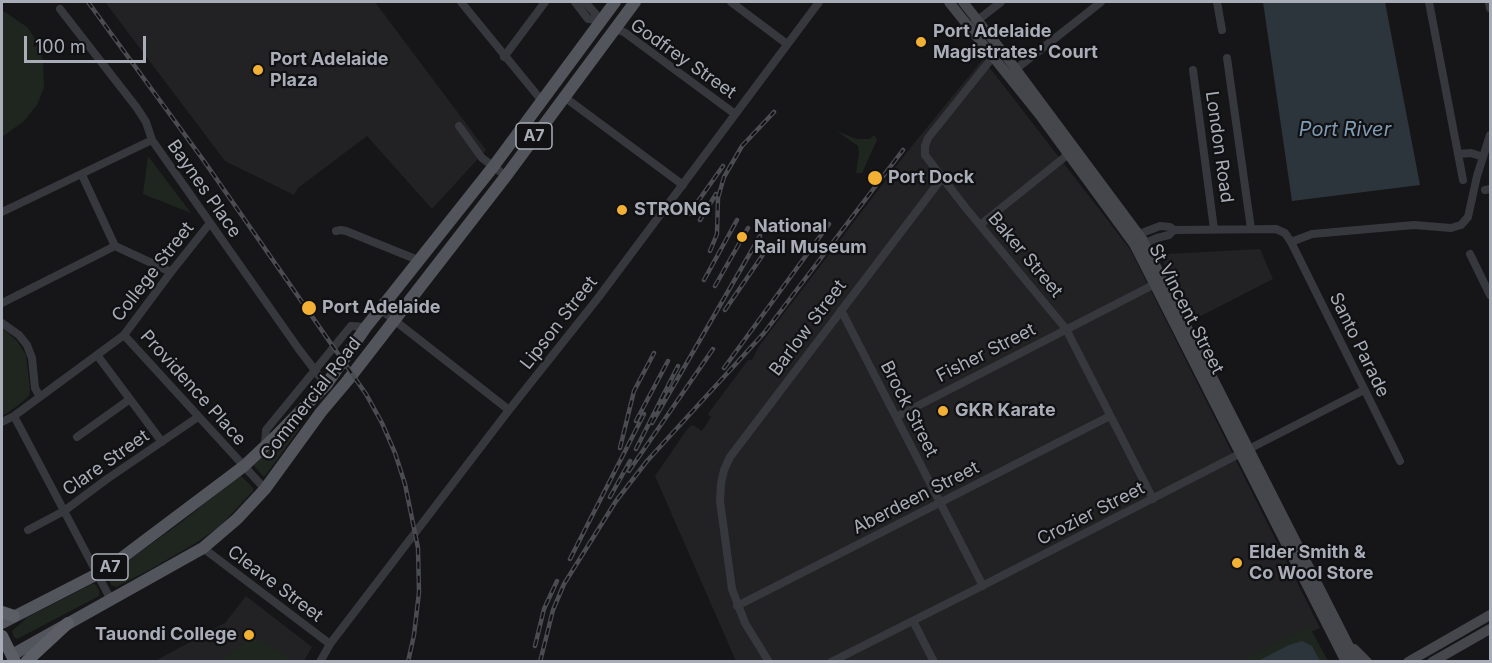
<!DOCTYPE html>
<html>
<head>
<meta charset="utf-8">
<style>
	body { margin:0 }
	#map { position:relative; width:1492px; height:663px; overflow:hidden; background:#161618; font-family:Inter,sans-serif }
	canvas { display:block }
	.frame { position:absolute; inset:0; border:3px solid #a8adb8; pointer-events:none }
	.scale { position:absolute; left:24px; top:36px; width:122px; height:27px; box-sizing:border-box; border:3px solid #a8adb8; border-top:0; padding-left:8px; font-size:18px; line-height:21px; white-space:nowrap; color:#a8adb8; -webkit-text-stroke:4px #111113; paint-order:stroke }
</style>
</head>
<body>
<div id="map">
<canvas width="1492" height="663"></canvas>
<div class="frame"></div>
<div class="scale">100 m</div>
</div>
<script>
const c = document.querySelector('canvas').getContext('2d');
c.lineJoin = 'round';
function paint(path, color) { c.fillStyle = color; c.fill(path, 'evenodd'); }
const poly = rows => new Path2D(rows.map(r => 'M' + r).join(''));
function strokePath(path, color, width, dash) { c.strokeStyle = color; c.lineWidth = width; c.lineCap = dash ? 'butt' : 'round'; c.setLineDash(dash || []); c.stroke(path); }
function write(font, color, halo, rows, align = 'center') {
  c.font = font + ' Inter,sans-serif'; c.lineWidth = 4.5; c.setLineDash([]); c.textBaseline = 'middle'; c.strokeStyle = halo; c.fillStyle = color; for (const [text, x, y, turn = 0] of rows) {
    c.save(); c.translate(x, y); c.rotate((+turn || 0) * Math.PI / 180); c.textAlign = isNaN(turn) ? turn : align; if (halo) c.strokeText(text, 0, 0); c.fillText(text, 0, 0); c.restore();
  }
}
paint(poly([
	[105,2,375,2,486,150,432,209,367,136,298,188,294,195,225,161],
	[983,59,1130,249,1320,628,1247,661,736,661,655,476,688,428,693,425,702,431,711,417,708,414,748,360,752,360,759,346,911,147],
	[1260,249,1273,279,1193,320,1163,262,1167,254],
	[246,596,312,647,304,661,153,662,225,623]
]), '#222225');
paint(poly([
	[2,10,27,27,38,43,43,60,44,88,37,105,24,121,2,137],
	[837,131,856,139,870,139,874,135,877,140,862,173,856,173,859,153,858,146],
	[148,156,191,213,143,194],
	[2,328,17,341,26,355,30,390,29,396,16,407,2,416],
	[294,424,300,428,265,476,263,476,254,466,255,464],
	[241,476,253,488,253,491,219,527,196,543,149,570,116,587,111,585,108,575,183,521,236,478],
	[92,584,95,584,99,590,99,596,17,639,14,637,12,631,28,617],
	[1309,626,1328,661,1238,662,1244,659],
	[253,636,282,652,287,661,220,661]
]), '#1e261f');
paint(poly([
	[1263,2,1385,2,1420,185,1292,201],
	[1302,641,1312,646,1320,661,1258,661,1289,645]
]), '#2c353c');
strokePath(poly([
	[461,2,542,101],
	[575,2,588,19,601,20],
	[585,2,601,20],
	[731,2,787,44],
	[1217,2,1222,30],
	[1429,2,1463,180],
	[1489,2,1490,8],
	[60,9,137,108,146,122,152,140,298,348,326,385],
	[974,23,1001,2],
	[614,29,624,32,735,114],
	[996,53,928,138,925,146,925,155,965,207,1066,329,1153,499],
	[504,57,545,2],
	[1227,58,1251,229],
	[1016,69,1101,2],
	[1193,70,1214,229],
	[563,96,683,185],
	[459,126,482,158,506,176],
	[1458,154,1471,153,1483,157],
	[82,175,115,246,171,272],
	[1485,190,1490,189],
	[2,212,152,140],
	[980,225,1071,152],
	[336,231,341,230,346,231,418,260],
	[1142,239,1148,242,1157,238,1169,235,1174,230],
	[1140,240,1142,233,1160,226,1170,227,1174,230,1276,229,1285,233,1291,242,1400,461],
	[1291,242,1312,234,1414,225,1451,228,1461,225,1468,217,1477,176,1490,135],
	[1470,254,1490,295],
	[2,303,115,246],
	[380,309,509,410],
	[841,310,983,586],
	[2,323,19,335,27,345,32,358,35,388,40,397],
	[124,335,265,489],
	[97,355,162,442],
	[14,416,111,600],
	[896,417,1155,284],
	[2,422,14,416,124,335,171,272,210,223],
	[77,437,130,399],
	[265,445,266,430,351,326,366,327],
	[28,530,64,511,107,479,198,417],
	[203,548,330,644],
	[737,606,1110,416],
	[913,621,934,662],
	[320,662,330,644,509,410,598,298,819,2],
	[769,662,745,623,732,589,720,501,721,484,724,470,730,457,942,178],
	[831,662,980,587,1364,390]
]), '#37383d', 8);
strokePath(poly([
	[949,2,1039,114,1134,244,1346,662],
	[963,2,1009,60,1142,239,1357,662],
	[1354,649,1367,662],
	[1408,662,1490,615],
	[1432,662,1490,629]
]), '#45474d', 10);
strokePath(poly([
	[2,623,107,569,244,466,277,435,326,385,366,327,493,167,615,2],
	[12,655,203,548,237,519,265,489,321,412,348,380,506,176,635,2]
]), '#53555c', 12);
strokePath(poly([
	[2,612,14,616],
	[2,636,15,662],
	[26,662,68,623]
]), '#5b5e65', 12);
const rail = poly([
	[88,2,204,161,366,394,382,423,395,453,405,484,418,548,419,592,414,635,408,662],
	[689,214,723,166],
	[700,220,716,194],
	[710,251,717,234,718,198,724,177,742,146,774,112],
	[704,280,737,220],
	[715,286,748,228],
	[725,310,771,243],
	[724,368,829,224],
	[636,421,668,361],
	[652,423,760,236],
	[620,448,634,391,654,353],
	[636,449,678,366],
	[629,471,713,349],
	[610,497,630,461],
	[570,559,644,414],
	[535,646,544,609,557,581],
	[540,662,553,610,564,584,616,501,647,461,764,333,903,150]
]);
strokePath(rail, '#4a4c52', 4.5);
strokePath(rail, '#111113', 2, [7]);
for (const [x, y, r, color] of [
	[921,42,6,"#f2b134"],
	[258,70,6,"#f2b134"],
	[875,178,8,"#f2b134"],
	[622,210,6,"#f2b134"],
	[742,237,6,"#f2b134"],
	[309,308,8,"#f2b134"],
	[943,411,6,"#f2b134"],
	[1237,563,6,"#f2b134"],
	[249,635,6,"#f2b134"]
]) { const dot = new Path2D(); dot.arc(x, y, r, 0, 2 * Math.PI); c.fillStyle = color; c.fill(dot); strokePath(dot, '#111113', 2); }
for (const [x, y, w] of [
	[534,136,36],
	[110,567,36]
]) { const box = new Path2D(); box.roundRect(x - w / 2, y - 13, w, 26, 4.5); c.fillStyle = '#111113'; c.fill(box); strokePath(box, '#a8adb8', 1.5); }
write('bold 16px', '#a8adb8', null, [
	["A7",534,136],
	["A7",110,567]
]);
write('bold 18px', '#a8adb8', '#111113', [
	["Port Adelaide",933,32],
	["Magistrates' Court",933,53],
	["Port Adelaide",270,60],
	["Plaza",270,81],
	["Port Dock",888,178],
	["STRONG",634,210],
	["National",754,227],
	["Rail Museum",754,248],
	["Port Adelaide",322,308],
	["GKR Karate",955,411],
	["Elder Smith &",1249,553],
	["Co Wool Store",1249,574],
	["Tauondi College",237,635,"right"]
], 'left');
write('18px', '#a8adb8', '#111113', [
	["Godfrey Street",683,59,35],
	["London Road",1219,147,82],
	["Baynes Place",204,189,55],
	["Baker Street",1025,255,50],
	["College Street",153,272,-52],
	["St Vincent Street",1186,309,63],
	["Lipson Street",559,323,-52],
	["Barlow Street",808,328,-53],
	["Santo Parade",1359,345,64],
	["Fisher Street",986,353,-27],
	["Providence Place",193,388,48],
	["Commercial Road",311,399,-52],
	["Brock Street",909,409,63],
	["Clare Street",106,463,-35],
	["Aberdeen Street",916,498,-27],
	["Crozier Street",1091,514,-27],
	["Cleave Street",275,584,37]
]);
write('italic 20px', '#7f9bb3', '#111113', [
	["Port River",1345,130]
]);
</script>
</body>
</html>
